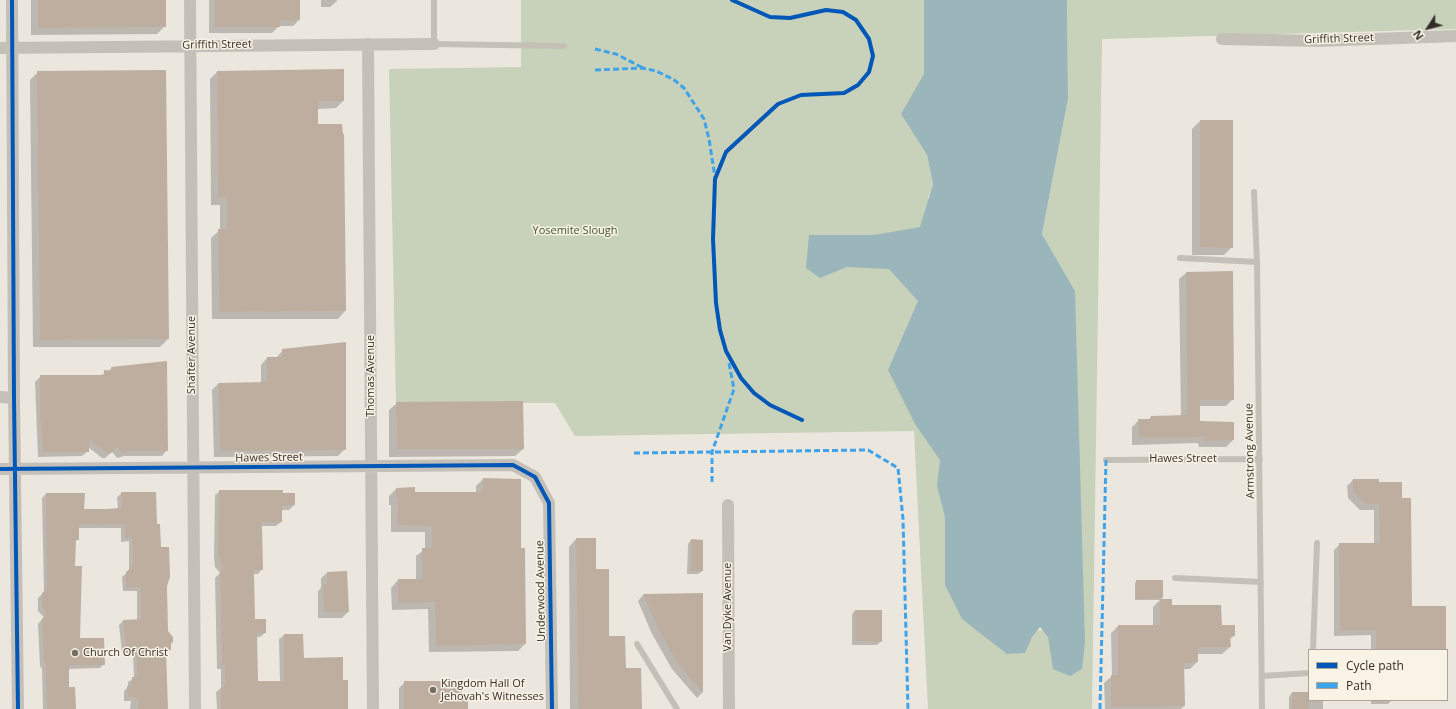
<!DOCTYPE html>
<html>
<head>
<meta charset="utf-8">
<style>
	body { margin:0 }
	#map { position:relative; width:1456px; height:709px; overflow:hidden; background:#ebe7de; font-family:"Open Sans",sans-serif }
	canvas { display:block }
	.legend { position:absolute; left:1308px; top:649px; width:140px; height:52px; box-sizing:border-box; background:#f8f3e5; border:1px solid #aaa499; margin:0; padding:5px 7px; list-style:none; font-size:12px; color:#342d27 }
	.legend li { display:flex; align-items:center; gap:8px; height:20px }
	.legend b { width:20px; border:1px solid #aaa499 }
	.north { position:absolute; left:1408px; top:8px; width:40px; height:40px; -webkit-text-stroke:3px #f8f3e5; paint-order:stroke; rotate:234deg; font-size:11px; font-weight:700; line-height:16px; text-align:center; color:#342d27 }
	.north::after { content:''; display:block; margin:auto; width:14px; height:18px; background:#342d27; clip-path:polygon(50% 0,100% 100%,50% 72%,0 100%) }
</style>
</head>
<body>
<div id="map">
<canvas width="1456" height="709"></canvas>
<ul class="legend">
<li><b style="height:5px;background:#0057b8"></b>Cycle path</li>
<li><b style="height:5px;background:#3ea3eb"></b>Path</li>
</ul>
<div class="north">N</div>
</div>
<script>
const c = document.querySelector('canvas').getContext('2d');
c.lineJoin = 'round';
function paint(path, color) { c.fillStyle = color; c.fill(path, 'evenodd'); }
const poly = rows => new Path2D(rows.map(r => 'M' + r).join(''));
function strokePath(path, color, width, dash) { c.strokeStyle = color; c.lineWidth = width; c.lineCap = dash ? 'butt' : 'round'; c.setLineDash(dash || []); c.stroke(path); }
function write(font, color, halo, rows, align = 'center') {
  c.font = font + ' "Open Sans",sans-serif'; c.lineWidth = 3; c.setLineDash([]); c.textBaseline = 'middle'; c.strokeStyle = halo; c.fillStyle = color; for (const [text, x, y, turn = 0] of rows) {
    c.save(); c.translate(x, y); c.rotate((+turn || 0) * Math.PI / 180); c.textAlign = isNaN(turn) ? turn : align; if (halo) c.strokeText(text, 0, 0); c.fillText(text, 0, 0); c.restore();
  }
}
paint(poly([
	[521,0,936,0,936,73,901,114,927,155,933,184,928,198,1026,632,1075,626,1075,291,1042,234,1068,99,1067,0,1456,0,1456,29,1102,39,1092,709,928,709,914,431,575,436,555,403,396,402,389,69,521,67]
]), '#c8d1b9');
paint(poly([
	[924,0,1067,0,1068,99,1042,234,1075,291,1085,642,1082,669,1070,676,1053,669,1048,637,1040,627,1032,637,1025,653,1007,654,962,619,945,585,945,517,937,486,940,460,915,424,888,370,918,301,889,269,847,267,820,278,806,268,809,235,874,235,920,227,933,184,927,155,901,114,924,74]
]), '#9bb6bb');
paint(poly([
	[31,0,165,0,165,26,157,34,31,35],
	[209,0,299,0,299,20,293,26,279,26,272,33,209,33],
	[321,0,337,0,337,1,330,7,321,7],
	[38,72,168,339,160,347,33,347,30,80],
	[217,72,343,101,336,108,317,109,317,125,345,311,338,319,212,319,211,238,220,230,220,205,211,205,210,79],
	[1200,121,1232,247,1224,255,1192,255,1192,129],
	[1186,273,1233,399,1226,406,1199,406,1199,422,1233,423,1233,440,1226,447,1199,447,1198,443,1132,445,1132,427,1139,420,1148,420,1151,417,1181,416,1179,279],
	[283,350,345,449,338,456,214,457,212,390,218,384,261,384,261,365,267,358,276,358],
	[112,368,167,450,162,456,124,456,117,458,112,452,105,458,102,458,88,447,88,451,82,456,38,457,35,382,41,376,100,376],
	[397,403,523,449,515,456,389,457,389,410],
	[483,479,520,549,525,644,518,651,429,652,428,609,392,610,391,588,398,580,416,580,416,556,425,549,425,532,391,532,391,505,389,505,389,496,396,489,414,493,476,493,476,486],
	[1353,480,1378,483,1401,499,1411,607,1445,650,1371,650,1371,635,1334,636,1334,550,1340,544,1374,544,1374,510,1360,510,1348,498,1347,486],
	[220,491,282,494,294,505,289,510,281,510,281,522,276,526,262,526,262,569,258,574,253,574,254,620,265,633,260,637,256,637,257,682,280,682,279,639,284,635,303,659,342,681,346,709,217,709,216,692,221,688,221,669,217,669,215,578,220,573,215,567,214,558,215,495],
	[122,493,156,525,166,586,167,631,170,650,166,654,166,709,130,709,131,701,124,701,124,691,128,687,128,682,134,678,133,653,122,653,119,625,123,621,137,620,137,591,123,591,122,577,129,571,129,541,121,542,121,528,78,528,78,539,75,542,74,567,79,639,104,664,100,668,68,669,68,688,75,709,43,709,42,669,40,666,38,624,44,617,38,611,38,598,44,592,42,498,46,494,83,510,118,509,117,497],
	[576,539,595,570,608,637,625,669,641,709,570,709,569,547],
	[691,540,702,571,698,574,687,574,688,544],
	[327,573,348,612,342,618,318,618,318,591,321,588,321,578],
	[1136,581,1162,598,1160,600,1135,600,1135,583],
	[702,594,702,693,697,698,672,669,652,634,638,601,643,595],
	[1160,600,1171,600,1171,606,1221,626,1234,636,1229,640,1230,647,1222,654,1197,654,1197,662,1190,669,1183,669,1184,706,1181,709,1105,709,1104,683,1112,676,1111,633,1118,626,1153,626,1153,607],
	[855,611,881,641,877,645,852,645,852,614],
	[405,682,461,699,467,709,399,709,399,688],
	[1292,693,1309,693,1309,700,1323,700,1323,709,1289,709,1289,697],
	[1371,700,1392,700,1388,704,1371,704]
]), '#0003');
paint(poly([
	[38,0,166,0,166,27,38,28],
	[215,0,300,0,300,20,280,21,280,27,215,27],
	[344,69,344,101,318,101,318,124,342,124,343,134,344,134,346,311,219,312,218,229,227,229,227,197,218,198,217,71],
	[166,70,169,339,40,340,37,71],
	[1200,120,1233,120,1233,248,1200,247],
	[1233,271,1234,400,1200,400,1200,421,1234,422,1234,440,1205,441,1205,437,1139,438,1138,419,1151,419,1151,416,1187,415,1186,272],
	[346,342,346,450,220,451,218,383,267,382,267,357,282,357,282,349],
	[167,361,168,451,130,451,123,453,117,447,111,453,107,453,89,439,89,452,43,452,40,417,40,375,104,375,104,370,112,371,111,367],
	[523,401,524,449,397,449,396,402],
	[483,478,521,479,521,548,525,548,526,644,436,646,435,602,398,603,398,579,423,579,422,548,432,548,432,526,397,525,398,498,396,498,396,488,415,487,415,492,482,492],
	[1353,479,1379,479,1379,482,1402,482,1402,498,1411,498,1412,606,1446,606,1446,650,1376,650,1376,630,1340,630,1339,543,1380,543,1379,504,1366,504,1353,492],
	[219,490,283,490,283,493,295,493,295,505,282,506,282,522,262,522,263,570,254,570,255,619,266,619,266,633,257,633,258,681,284,681,284,634,303,634,304,658,343,657,343,680,348,680,348,709,221,709,221,687,225,686,225,665,222,665,220,572,224,568,220,562,218,553],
	[121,492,156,492,157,524,160,524,161,547,169,547,170,577,167,586,168,631,173,637,173,642,171,644,171,650,166,651,168,709,138,709,138,698,128,697,127,686,132,686,132,677,137,677,137,649,126,649,123,620,141,619,140,587,126,588,126,572,133,566,132,538,125,538,125,525,79,524,79,540,76,540,75,566,82,566,80,638,104,638,105,665,69,665,69,687,75,687,76,709,47,709,46,665,44,662,42,619,47,613,42,607,42,593,47,589,46,493,85,493,84,509,106,509,122,508],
	[576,538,596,538,596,569,609,569,609,636,625,636,626,668,641,668,642,709,578,709],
	[691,539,703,540,703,571,691,571],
	[347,571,349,612,324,612,323,584,327,584,327,572],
	[1136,580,1163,580,1163,598,1136,599],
	[703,593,703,693,677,663,658,628,643,594],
	[1160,599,1172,599,1172,605,1221,605,1222,625,1235,625,1235,636,1230,636,1231,647,1198,647,1198,662,1184,663,1185,706,1111,707,1111,675,1118,675,1118,625,1160,625],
	[855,610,882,610,882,642,855,641],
	[404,681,462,681,462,698,468,698,468,709,404,709],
	[1292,692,1309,692,1309,709,1292,709]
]), '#beaea0');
strokePath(poly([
	[434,0,434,44,564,46],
	[1254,192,1257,262,1262,709],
	[1180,258,1257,262],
	[1106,460,1260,459],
	[1175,578,1261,582],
	[637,644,677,709],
	[1313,650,1317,543],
	[1262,676,1309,673]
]), '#c4c0b8', 6);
strokePath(poly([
	[12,0,14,398,18,709],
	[190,0,195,709],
	[1222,39,1318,41,1456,36],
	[368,44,373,709],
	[0,48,434,44],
	[0,397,14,398],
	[0,469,513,465,535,477,549,503,552,709],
	[728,505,729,709]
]), '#c4c0b8', 12);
strokePath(poly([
	[595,49,616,54,643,68],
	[595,70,643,68,656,71,673,79,684,88,704,119,709,139,715,177],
	[634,453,868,450,898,468,903,519,908,709],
	[712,482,712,452,734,389,729,363],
	[1100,709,1106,460]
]), '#3ea3eb', 3, [6, 3]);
strokePath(poly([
	[12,0,14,398,18,709],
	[732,0,770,17,790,18,826,10,843,12,856,20,869,39,873,56,869,72,858,85,844,93,801,95,778,104,726,152,715,179,713,239,716,303,720,330,726,351,741,378,754,393,770,405,802,420],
	[0,469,513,465,535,477,549,503,552,709]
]), '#0057b8', 4);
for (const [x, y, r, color] of [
	[75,653,4,"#746e67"],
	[433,690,4,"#746e67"]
]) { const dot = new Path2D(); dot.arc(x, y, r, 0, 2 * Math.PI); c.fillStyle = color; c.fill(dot); strokePath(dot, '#f8f3e5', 1.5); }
write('11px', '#342d27', '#f8f3e5', [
	["Griffith Street",1339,39,-2],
	["Griffith Street",217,45,-1],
	["Shafter Avenue",192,355,-90],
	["Thomas Avenue",371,376,-90],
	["Armstrong Avenue",1250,451,-91],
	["Hawes Street",269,458,-1],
	["Hawes Street",1183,459],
	["Underwood Avenue",541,591,-91],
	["Van Dyke Avenue",728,607,-90]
]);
write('11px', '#3d522b', '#f8f3e5', [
	["Yosemite Slough",575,231]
]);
write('11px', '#342d27', '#f8f3e5', [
	["Church Of Christ",83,653],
	["Kingdom Hall Of",441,684],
	["Jehovah's Witnesses",441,697]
], 'left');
</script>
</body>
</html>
